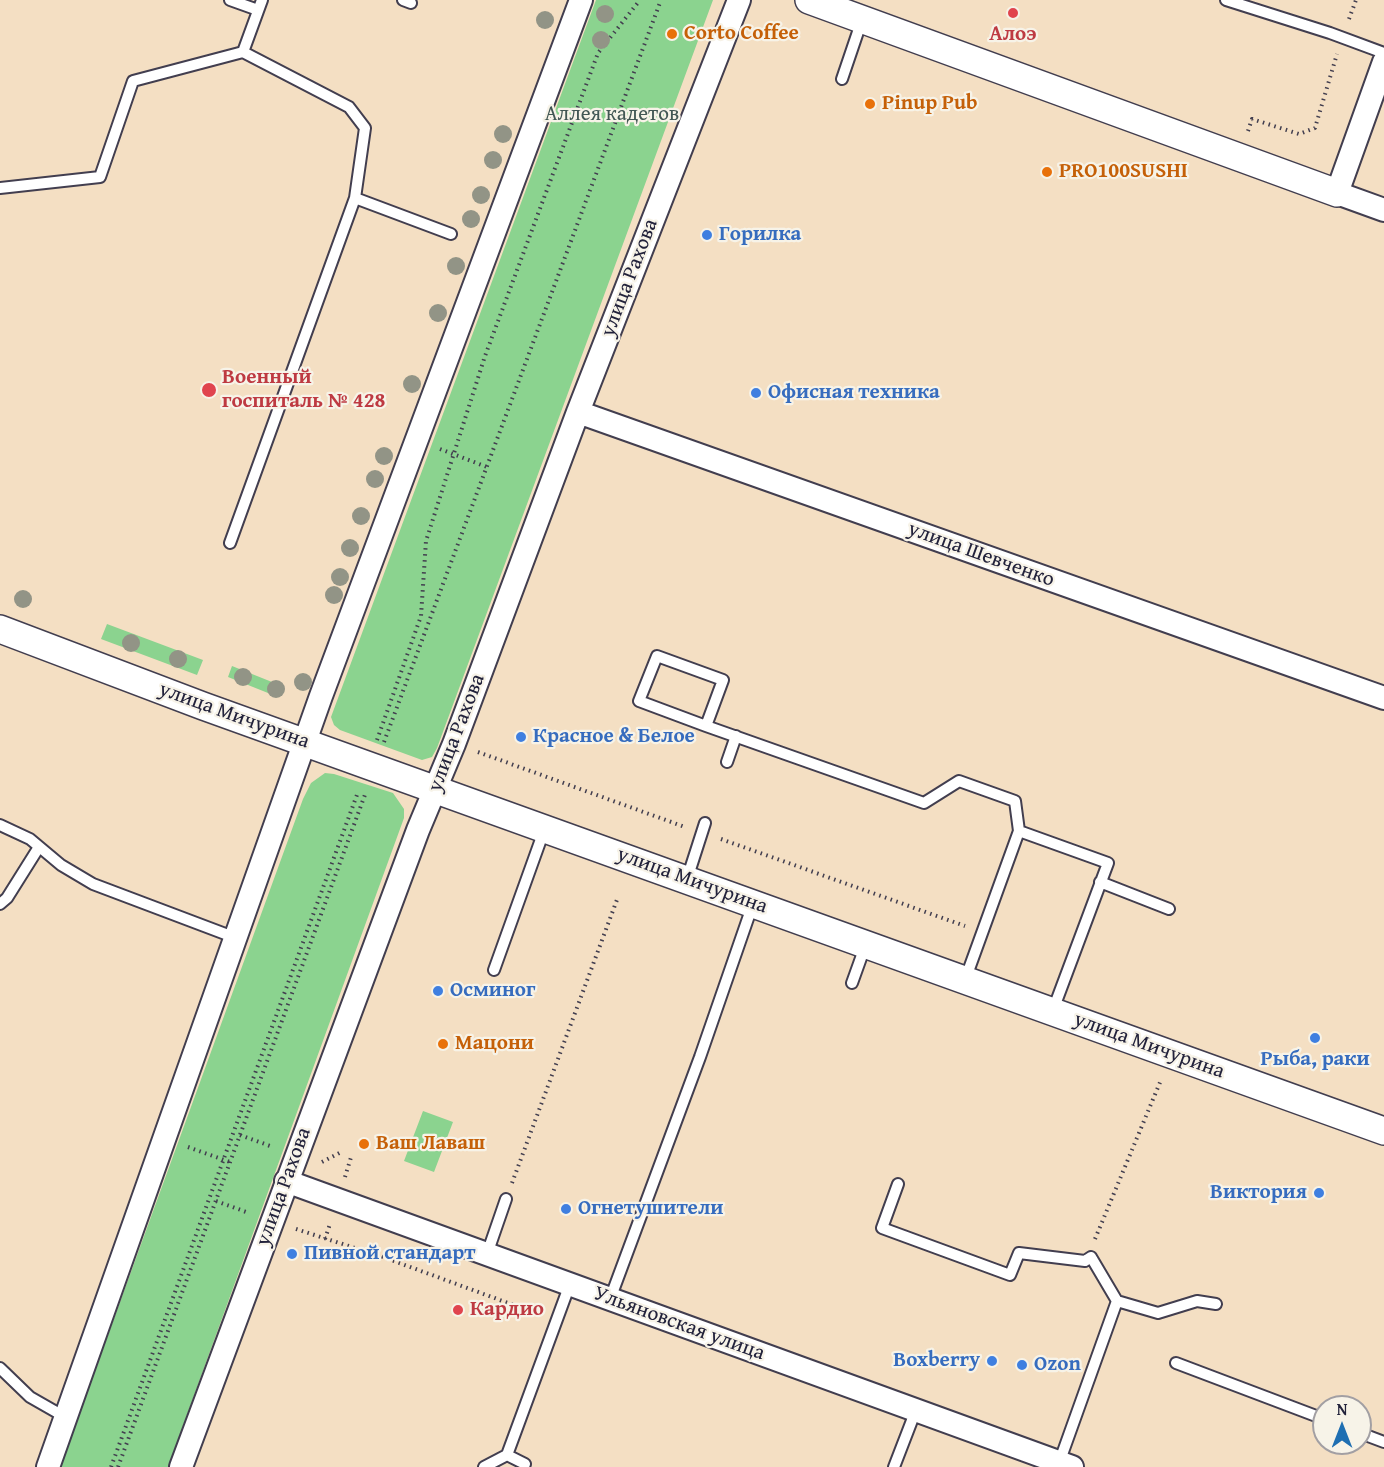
<!DOCTYPE html>
<html>
<head>
<meta charset="utf-8">
<style>
	body { margin:0 }
	#map { position:relative; width:1384px; height:1467px; overflow:hidden; background:#f4dfc3; font-family:"Gentium Book Plus",serif }
	canvas { display:block }
	.north { position:absolute; left:1312px; top:1395px; width:60px; height:60px; box-sizing:border-box; background:#f7f3e8; border:2px solid #a29fa3; border-radius:50%; rotate:0deg; font-size:16px; font-weight:700; line-height:24px; text-align:center; color:#22223b }
	.north::after { content:''; display:block; margin:auto; width:21px; height:27px; background:#1f6fb2; clip-path:polygon(50% 0,100% 100%,50% 72%,0 100%) }
</style>
</head>
<body>
<div id="map">
<canvas width="1384" height="1467"></canvas>
<div class="north">N</div>
</div>
<script>
const c = document.querySelector('canvas').getContext('2d');
c.lineJoin = 'round';
function paint(path, color) { c.fillStyle = color; c.fill(path, 'evenodd'); }
const poly = rows => new Path2D(rows.map(r => 'M' + r).join(''));
function strokePath(path, color, width, dash) { c.strokeStyle = color; c.lineWidth = width; c.lineCap = dash ? 'butt' : 'round'; c.setLineDash(dash || []); c.stroke(path); }
function write(font, color, halo, rows, align = 'center') {
  c.font = font + ' "Gentium Book Plus",serif'; c.lineWidth = 4.5; c.setLineDash([]); c.textBaseline = 'middle'; c.strokeStyle = halo; c.fillStyle = color; for (const [text, x, y, turn = 0] of rows) {
    c.save(); c.translate(x, y); c.rotate((+turn || 0) * Math.PI / 180); c.textAlign = isNaN(turn) ? turn : align; if (halo) c.strokeText(text, 0, 0); c.fillText(text, 0, 0); c.restore();
  }
}
paint(poly([
	[596,0,713,0,437,748,432,757,422,760,340,730,334,725,331,717],
	[107,624,203,660,197,675,101,639],
	[232,666,282,686,278,697,228,677],
	[325,773,334,774,393,793,404,809,404,818,168,1467,60,1467,303,799,311,783],
	[423,1111,453,1122,434,1172,404,1161]
]), '#8bd38f');
const service = poly([
	[230,0,258,10],
	[403,0,411,3],
	[1226,0,1330,33,1384,53],
	[243,52,262,0],
	[842,79,862,20],
	[0,188,100,177,133,81,243,52,349,107,365,128,355,198,230,543],
	[355,198,451,234],
	[706,726,723,680,657,656,639,701,706,726,924,803,959,781,1015,801,1019,831,965,980],
	[727,762,736,736],
	[0,825,30,839,61,865,93,884,236,938],
	[1019,831,1108,863,1053,1010],
	[687,879,705,823],
	[1100,882,1169,909],
	[0,904,7,898,39,847],
	[494,970,545,828],
	[852,983,866,944],
	[898,1184,882,1228,1010,1275,1019,1253,1085,1261,1091,1257,1117,1301,1059,1463],
	[487,1254,506,1199],
	[610,1299,700,1057,753,904],
	[1117,1301,1158,1313,1197,1301,1216,1304],
	[1176,1363,1324,1419],
	[0,1368,30,1397,65,1417],
	[1360,1433,1384,1442],
	[525,1464,507,1455,570,1284],
	[484,1467,507,1455],
	[894,1467,916,1410]
]);
const minor = poly([
	[1384,62,1337,193,1384,210],
	[578,412,1384,698],
	[286,1181,1072,1467],
	[48,1467,321,696,581,0],
	[181,1467,418,830,454,744,578,412,739,0]
]);
const tertiary = poly([
	[809,0,1337,193],
	[0,629,203,706,1384,1131]
]);
strokePath(service, '#423e4f', 14);
strokePath(minor, '#423e4f', 26);
strokePath(tertiary, '#423e4f', 30);
strokePath(poly([
	[1349,19,1356,0],
	[1248,131,1252,119,1299,134,1315,128,1337,54],
	[440,449,487,467],
	[377,740,421,616,426,541,485,356,598,53,640,0],
	[384,742,661,0],
	[478,752,685,827],
	[721,839,965,926],
	[240,1135,273,1147],
	[188,1147,230,1162],
	[322,1162,343,1151],
	[345,1177,352,1154],
	[512,1183,618,897],
	[216,1201,249,1213],
	[296,1229,383,1257,538,1314],
	[325,1239,330,1224],
	[1095,1239,1161,1080],
	[111,1467,358,792],
	[118,1467,366,792]
]), '#423e4f', 4, [1.5, 4.5]);
strokePath(service, '#fff', 10);
strokePath(minor, '#fff', 22);
strokePath(tertiary, '#fff', 27);
c.fillStyle = '#929486';
for (const [x, y] of [
	[605,14],
	[545,20],
	[601,40],
	[503,134],
	[493,160],
	[481,195],
	[471,219],
	[456,266],
	[438,313],
	[412,384],
	[384,456],
	[375,479],
	[361,516],
	[350,548],
	[340,577],
	[334,595],
	[23,599],
	[131,643],
	[178,659],
	[243,677],
	[303,682],
	[276,689]
]) { c.beginPath(); c.arc(x, y, 9, 0, 2 * Math.PI); c.fill(); }
for (const [x, y, r, color] of [
	[1013,13,6,"#e0444e"],
	[672,34,6,"#e8710a"],
	[870,104,6,"#e8710a"],
	[1047,172,6,"#e8710a"],
	[707,235,6,"#3f7fe0"],
	[209,390,8,"#e0444e"],
	[756,393,6,"#3f7fe0"],
	[521,737,6,"#3f7fe0"],
	[438,991,6,"#3f7fe0"],
	[1315,1038,6,"#3f7fe0"],
	[443,1044,6,"#e8710a"],
	[364,1144,6,"#e8710a"],
	[1319,1193,6,"#3f7fe0"],
	[566,1209,6,"#3f7fe0"],
	[292,1254,6,"#3f7fe0"],
	[458,1310,6,"#e0444e"],
	[992,1361,6,"#3f7fe0"],
	[1022,1365,6,"#3f7fe0"]
]) { const dot = new Path2D(); dot.arc(x, y, r, 0, 2 * Math.PI); c.fillStyle = color; c.fill(dot); strokePath(dot, '#f7f3e8', 2); }
write('bold 21px', '#c56008', '#f7f3e8', [
	["Corto Coffee",684,34],
	["Pinup Pub",882,104],
	["PRO100SUSHI",1059,172],
	["Мацони",455,1044],
	["Ваш Лаваш",376,1144]
], 'left');
write('bold 21px', '#be3a42', '#f7f3e8', [
	["Алоэ",1013,35,"center"],
	["Военный",222,378],
	["госпиталь № 428",222,402],
	["Кардио",470,1310]
], 'left');
write('21px', '#425754', '#f7f3e8', [
	["Аллея кадетов",612,115]
]);
write('bold 21px', '#366cbe', '#f7f3e8', [
	["Горилка",719,235],
	["Офисная техника",768,393],
	["Красное & Белое",533,737],
	["Осминог",450,991],
	["Рыба, раки",1315,1060,"center"],
	["Виктория",1307,1193,"right"],
	["Огнетушители",578,1209],
	["Пивной стандарт",304,1254],
	["Boxberry",980,1361,"right"],
	["Ozon",1034,1365]
], 'left');
write('21px', '#22223b', '#f7f3e8', [
	["улица Рахова",630,278,-69],
	["улица Шевченко",981,555,20],
	["улица Мичурина",234,716,20],
	["улица Рахова",457,733,-69],
	["улица Мичурина",692,881,20],
	["улица Мичурина",1149,1046,20],
	["улица Рахова",284,1187,-70],
	["Ульяновская улица",679,1324,20]
]);
</script>
</body>
</html>
